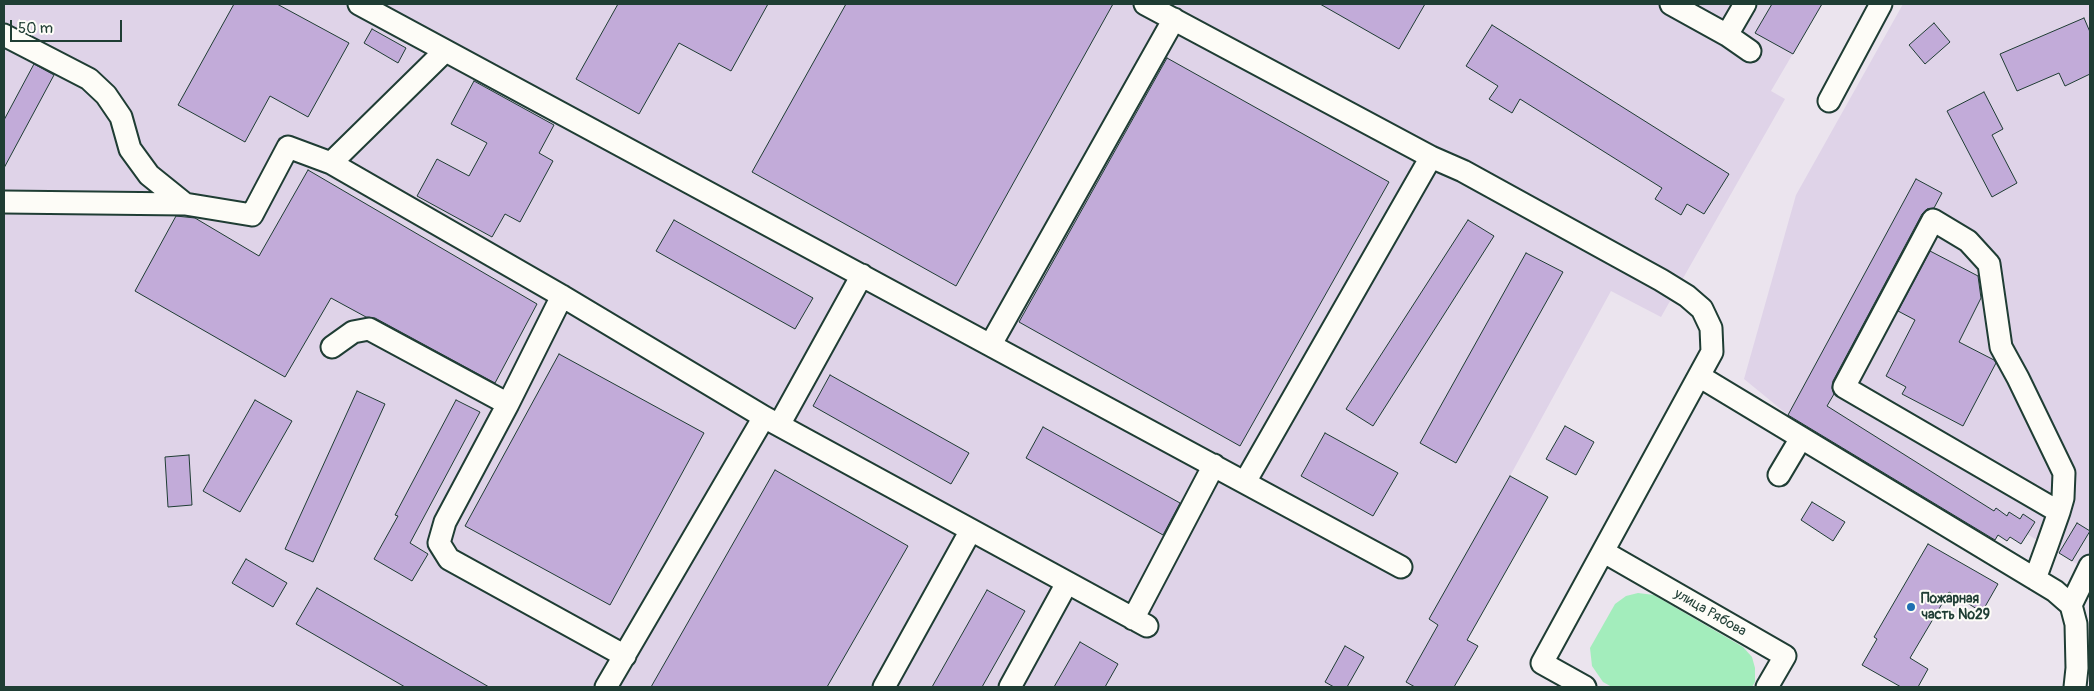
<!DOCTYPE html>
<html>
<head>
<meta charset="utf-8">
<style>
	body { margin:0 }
	#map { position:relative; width:2094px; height:691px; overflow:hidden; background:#ebe4ee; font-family:Pangolin,sans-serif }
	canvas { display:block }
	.frame { position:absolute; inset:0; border:5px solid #1f3d34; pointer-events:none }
	.scale { position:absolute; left:10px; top:20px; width:112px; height:22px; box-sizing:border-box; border:2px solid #1f3d34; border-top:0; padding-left:6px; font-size:15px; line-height:18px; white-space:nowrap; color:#1f3d34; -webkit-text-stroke:4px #fdfcf7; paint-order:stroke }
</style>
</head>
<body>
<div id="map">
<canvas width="2094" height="691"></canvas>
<div class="frame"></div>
<div class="scale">50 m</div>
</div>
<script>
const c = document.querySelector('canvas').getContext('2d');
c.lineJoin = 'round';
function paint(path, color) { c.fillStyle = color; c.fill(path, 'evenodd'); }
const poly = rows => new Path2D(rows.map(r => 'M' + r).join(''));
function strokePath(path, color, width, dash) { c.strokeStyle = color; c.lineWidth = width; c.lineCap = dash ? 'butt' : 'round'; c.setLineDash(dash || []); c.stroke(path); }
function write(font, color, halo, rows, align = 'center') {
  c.font = font + ' Pangolin,sans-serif'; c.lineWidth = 4; c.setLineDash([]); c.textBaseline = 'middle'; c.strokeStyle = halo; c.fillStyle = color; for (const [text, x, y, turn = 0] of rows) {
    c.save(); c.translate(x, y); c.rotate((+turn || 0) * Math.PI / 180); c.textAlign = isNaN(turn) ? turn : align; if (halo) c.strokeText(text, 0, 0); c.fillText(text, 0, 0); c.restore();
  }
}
paint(poly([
	[4,4,1822,4,1771,91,1785,99,1661,317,1611,291,1510,476,1467,639,1478,646,1454,687,4,687],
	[1903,4,2090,4,2090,572,2027,534,2010,537,2007,541,1998,536,1995,540,1983,532,1980,535,1788,415,1744,379,1796,195]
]), '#dfd3e8');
paint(poly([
	[1638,593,1654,595,1743,647,1752,657,1755,668,1755,682,1752,687,1612,687,1603,682,1592,666,1590,648,1615,604,1626,596]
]), '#a3edbc');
const building = poly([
	[234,4,277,4,349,43,308,117,270,96,245,142,178,105,234,4],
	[618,4,768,4,731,71,679,43,639,114,576,79,618,4],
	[846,4,1113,4,956,286,752,172,846,4],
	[1320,4,1425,4,1399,49,1320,4],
	[1772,4,1822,4,1793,54,1755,33,1772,4],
	[2084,18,2090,32,2090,74,2065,86,2059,73,2017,91,2000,54,2084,18],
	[1934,23,1950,42,1925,64,1909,45,1934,23],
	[1492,25,1729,174,1704,214,1687,204,1681,215,1655,199,1662,188,1520,99,1512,113,1489,99,1498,86,1466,66,1492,25],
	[372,29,406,48,398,63,364,43,372,29],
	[1167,58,1389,182,1240,446,1019,322,1167,58],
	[34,64,54,75,4,168,4,120,34,64],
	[474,81,554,125,539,153,553,161,520,222,505,214,492,237,417,196,437,159,469,176,487,143,451,124,474,81],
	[1984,92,2003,129,1992,135,2017,183,1992,197,1947,111,1984,92],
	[308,170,537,304,495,383,375,318,366,317,331,298,285,377,135,291,176,216,195,218,259,256,308,170],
	[1916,179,1942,193,1934,208,1927,209,1922,214,1833,381,1832,388,1834,394,1827,406,1994,511,1996,508,2007,516,2009,512,2020,519,2023,514,2035,522,2021,544,2010,537,2007,541,1998,535,1995,540,1788,415,1916,179],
	[674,220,813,298,795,329,656,251,674,220],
	[1468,220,1494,236,1373,426,1346,409,1468,220],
	[1930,251,1978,276,1981,298,1959,342,1994,360,1996,363,1963,426,1902,394,1906,387,1886,376,1915,320,1898,311,1930,251],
	[1526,253,1563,272,1456,463,1420,443,1526,253],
	[559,354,704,433,610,605,465,526,559,354],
	[830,375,969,453,951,484,813,406,830,375],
	[357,391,385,404,313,562,285,549,357,391],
	[255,400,292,421,240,512,203,491,255,400],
	[456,400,480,412,410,543,428,554,412,581,374,559,398,516,395,515,456,400],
	[1565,426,1594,442,1576,475,1546,459,1565,426],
	[1043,427,1180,503,1163,535,1026,458,1043,427],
	[1325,433,1398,473,1373,516,1301,476,1325,433],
	[189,455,192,505,168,507,165,457,189,455],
	[775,470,908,546,827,687,651,687,775,470],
	[1510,476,1548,497,1467,640,1478,646,1454,687,1415,687,1406,682,1438,625,1429,619,1510,476],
	[1812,502,1845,522,1833,541,1801,520,1812,502],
	[2077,523,2090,531,2072,561,2059,553,2077,523],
	[1928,544,1998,584,1982,612,1949,592,1910,658,1928,669,1918,687,1901,687,1862,665,1877,639,1874,637,1928,544],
	[246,559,287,583,273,607,232,583,246,559],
	[317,588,489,687,405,687,296,624,317,588],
	[987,590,1025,611,982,687,932,687,987,590],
	[1080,642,1118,664,1105,687,1054,687,1080,642],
	[1345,646,1364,657,1347,687,1334,687,1325,682,1345,646]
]);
paint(building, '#c2abd9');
strokePath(building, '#1f3d34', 1);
const minor = poly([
	[359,4,1401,567],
	[1145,4,1431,157,1463,171,1661,280,1687,296,1702,309,1711,328,1712,352,1542,663,1585,687],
	[1671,4,1727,35,1750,51],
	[4,35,89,79,106,95,121,117,130,149,149,175,185,204,252,215,288,147,331,163,445,51],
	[1727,35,1745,4],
	[1829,101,1881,4],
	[331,163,562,296,764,417,1147,626],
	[4,202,185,204],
	[562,296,508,404,445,522,439,543,449,559,625,656],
	[991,344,1174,19],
	[332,347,353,332,369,329,508,404],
	[1699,376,2055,591,2071,605,2076,624,2077,668,2075,687],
	[779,425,862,275],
	[1779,475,1801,438],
	[1245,482,1431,157],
	[1604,552,1785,656,1767,687],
	[2035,579,2047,546,2059,512,2063,498,2064,473,2018,378,2001,347,1989,264,1968,241,1933,220,1844,387,2059,512],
	[2071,605,2090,566],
	[1133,619,1214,465],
	[606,687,764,417],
	[884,687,971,530],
	[1010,687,1067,583]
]);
strokePath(minor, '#1f3d34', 25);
strokePath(minor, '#fdfcf7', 21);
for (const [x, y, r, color] of [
	[1911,607,5,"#1f6fb2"]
]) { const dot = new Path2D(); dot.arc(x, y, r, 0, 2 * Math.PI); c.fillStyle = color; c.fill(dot); strokePath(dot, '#fdfcf7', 2); }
write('bold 14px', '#1f3d34', '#fdfcf7', [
	["Пожарная",1921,599],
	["часть №29",1921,615]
], 'left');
write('14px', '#1f3d34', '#fdfcf7', [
	["улица Рябова",1710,613,30]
]);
</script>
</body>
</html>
